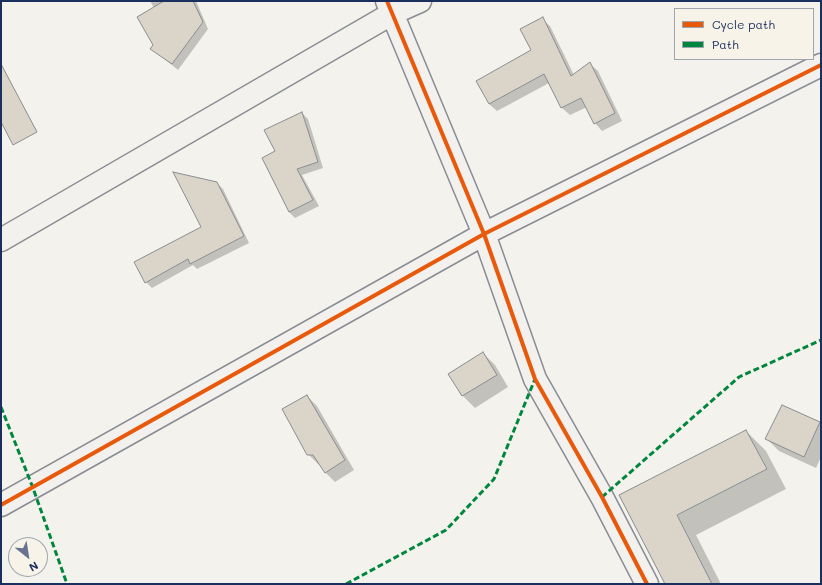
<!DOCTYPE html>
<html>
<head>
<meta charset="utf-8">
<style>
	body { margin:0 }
	#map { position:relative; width:822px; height:585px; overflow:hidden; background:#f4f2ec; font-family:Mali,sans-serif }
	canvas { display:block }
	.frame { position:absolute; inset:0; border:2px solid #1b2f5e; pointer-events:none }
	.legend { position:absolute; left:674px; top:8px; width:140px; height:52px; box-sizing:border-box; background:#f7f3e8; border:1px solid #9fa5b1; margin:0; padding:5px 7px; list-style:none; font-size:12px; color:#1b2f5e }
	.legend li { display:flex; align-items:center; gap:8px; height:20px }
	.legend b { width:20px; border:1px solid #9fa5b1 }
	.north { position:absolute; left:8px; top:537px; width:40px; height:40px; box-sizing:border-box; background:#f7f3e8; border:1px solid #9fa5b1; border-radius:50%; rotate:150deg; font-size:11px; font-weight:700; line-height:16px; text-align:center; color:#1b2f5e }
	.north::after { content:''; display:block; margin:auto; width:14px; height:18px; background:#677390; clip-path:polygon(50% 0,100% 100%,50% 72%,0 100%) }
</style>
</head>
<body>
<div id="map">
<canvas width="822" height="585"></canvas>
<div class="frame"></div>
<ul class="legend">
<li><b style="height:5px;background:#e8590c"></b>Cycle path</li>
<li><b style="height:5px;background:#00873e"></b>Path</li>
</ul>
<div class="north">N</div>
</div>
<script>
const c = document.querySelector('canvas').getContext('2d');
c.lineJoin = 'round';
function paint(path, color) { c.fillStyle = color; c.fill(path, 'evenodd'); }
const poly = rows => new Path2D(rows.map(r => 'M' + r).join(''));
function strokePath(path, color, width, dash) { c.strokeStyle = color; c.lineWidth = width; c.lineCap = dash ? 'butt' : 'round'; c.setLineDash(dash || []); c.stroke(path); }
paint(poly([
	[150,1,196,1,208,29,178,70,152,49,154,45,154,8],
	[542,19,550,26,574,75,590,64,598,71,622,121,602,131,595,123,587,107,570,115,562,108,549,83,497,111,489,104,533,51],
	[302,113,308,119,323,168,302,175,319,206,295,218,289,212,263,158,276,152],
	[217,183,223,189,249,243,197,269,193,265,152,288,146,282,202,227],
	[483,353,495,365,508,387,475,408,463,396,450,374],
	[307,396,317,406,354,470,335,482,325,472,320,465,318,464,308,454],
	[819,423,821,425,821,457,816,468,779,451,767,439],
	[746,431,766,451,786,489,696,535,721,584,666,584,620,496]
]), '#0003');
const building = poly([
	[164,1,193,1,203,22,172,64,150,49,153,45,137,17,164,1],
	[543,17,571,76,590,62,615,113,594,124,581,98,561,108,544,74,489,104,476,81,531,50,520,29,543,17],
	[1,64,37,132,13,145,1,122,1,64],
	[302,112,318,162,297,169,313,200,289,212,262,158,275,151,264,130,302,112],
	[173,172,217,182,244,236,190,264,188,259,145,283,134,262,201,227,173,172],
	[483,352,497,375,462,396,448,374,483,352],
	[307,395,345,460,325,473,313,455,307,455,282,409,307,395],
	[782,405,820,422,804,457,765,439,782,405],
	[746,430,767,469,677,515,712,584,665,584,619,495,746,430]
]);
paint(building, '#dbd5c9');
strokePath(building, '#898c92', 1);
const street = poly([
	[387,1,484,234,535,379,602,497,647,584],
	[1,240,393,13,420,1],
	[1,505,484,234,821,65]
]);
strokePath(street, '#898c92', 25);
strokePath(street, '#f2f1ed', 22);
strokePath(poly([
	[1,407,33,488,67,584],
	[602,497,739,377,821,340],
	[346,584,446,530,494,479,535,379]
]), '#00873e', 3, [6, 3]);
strokePath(poly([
	[387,1,484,234,535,379,602,497,647,584],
	[1,505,484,234,821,65]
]), '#e8590c', 4);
</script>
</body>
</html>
